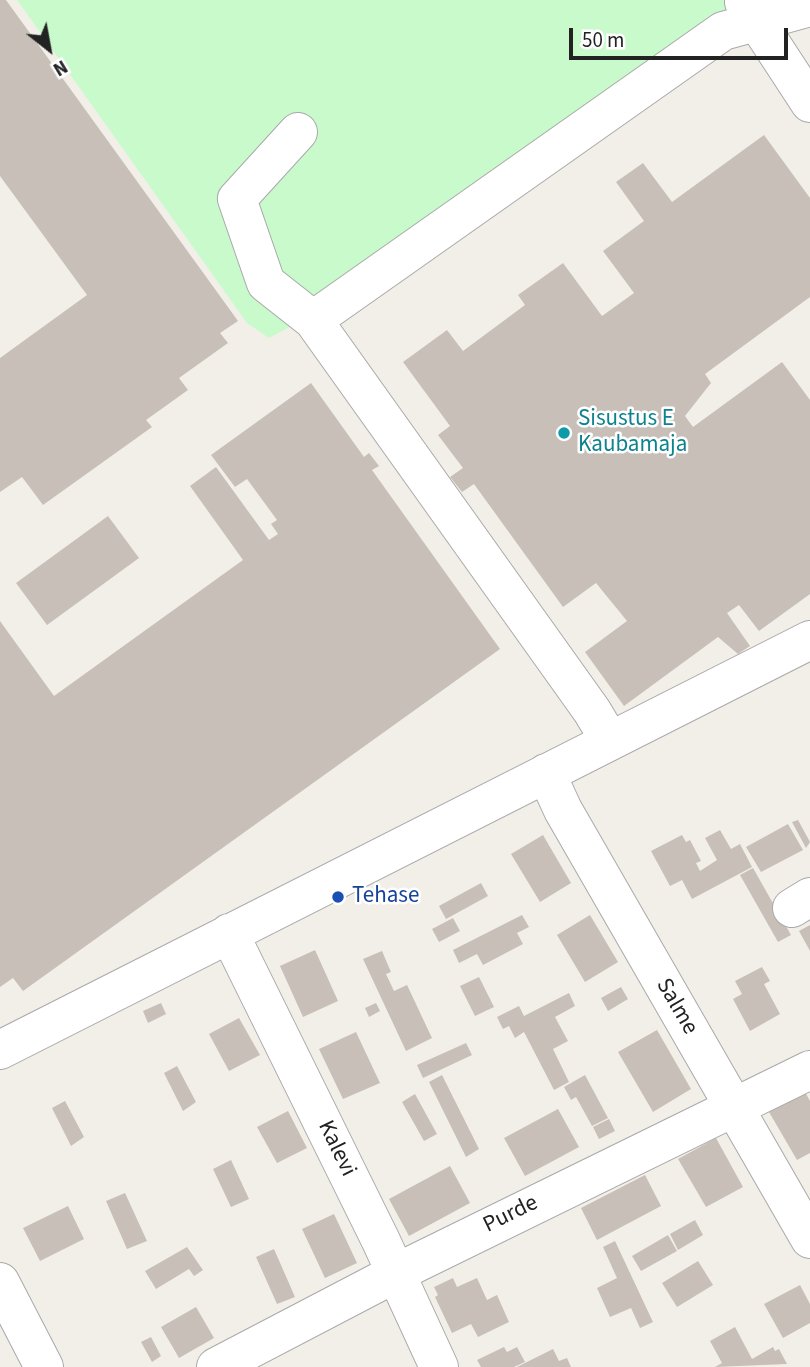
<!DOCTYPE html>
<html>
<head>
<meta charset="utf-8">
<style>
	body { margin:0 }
	#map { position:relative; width:810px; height:1367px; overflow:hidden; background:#f2efe9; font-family:"Source Sans 3",sans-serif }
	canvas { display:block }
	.north { position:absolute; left:14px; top:14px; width:70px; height:70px; -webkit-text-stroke:5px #fff; paint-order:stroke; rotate:149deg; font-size:19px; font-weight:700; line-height:28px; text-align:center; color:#222 }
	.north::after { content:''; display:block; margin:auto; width:24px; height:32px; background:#222; clip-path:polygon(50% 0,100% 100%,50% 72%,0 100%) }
	.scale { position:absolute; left:569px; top:28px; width:219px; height:32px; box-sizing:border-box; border:4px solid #222; border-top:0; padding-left:9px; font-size:21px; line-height:24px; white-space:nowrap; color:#222; -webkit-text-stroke:5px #fff; paint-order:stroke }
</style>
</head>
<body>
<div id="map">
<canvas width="810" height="1367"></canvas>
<div class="north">N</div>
<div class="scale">50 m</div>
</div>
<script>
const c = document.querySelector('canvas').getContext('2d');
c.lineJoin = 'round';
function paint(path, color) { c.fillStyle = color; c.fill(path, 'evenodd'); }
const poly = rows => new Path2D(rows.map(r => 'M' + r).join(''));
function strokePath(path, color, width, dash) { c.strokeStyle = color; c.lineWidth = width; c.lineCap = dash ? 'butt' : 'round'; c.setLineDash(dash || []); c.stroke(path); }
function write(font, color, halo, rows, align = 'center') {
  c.font = font + ' "Source Sans 3",sans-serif'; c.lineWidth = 5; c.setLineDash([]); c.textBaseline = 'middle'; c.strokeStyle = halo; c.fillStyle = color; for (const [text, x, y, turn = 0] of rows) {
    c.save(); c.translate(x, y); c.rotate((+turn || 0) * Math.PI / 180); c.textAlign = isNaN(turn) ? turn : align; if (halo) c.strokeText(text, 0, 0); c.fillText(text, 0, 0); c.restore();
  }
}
paint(poly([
	[17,0,733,0,738,9,297,323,269,338,247,323]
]), '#c8facc');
paint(poly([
	[0,0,6,0,238,321,220,333,228,343,179,378,188,390,146,420,152,427,43,505,22,477,0,492,0,358,87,295,0,176],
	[764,135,810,198,810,297,705,374,711,383,685,416,693,427,782,362,810,400,810,594,759,631,739,605,727,613,750,646,738,654,718,637,624,706,585,652,627,621,596,583,563,607,474,484,462,492,450,477,463,468,438,435,450,426,403,362,447,330,463,351,525,305,518,295,563,263,602,316,634,293,603,251,644,221,616,182,643,163,672,202],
	[311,383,364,457,369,453,379,466,372,470,500,649,23,991,13,978,0,987,0,621,54,696,243,560,190,486,216,467,269,540,278,534,271,524,277,520,247,479,235,487,211,455],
	[108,516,139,558,47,625,16,583],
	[798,820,810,842,806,848,792,822],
	[788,824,803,850,761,872,746,847],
	[720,830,731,849,740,844,752,867,692,899,682,880,670,886,651,851,682,835,686,842,690,840,701,861,696,863,700,871,717,860,705,838],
	[543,835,571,883,540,902,511,854],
	[753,868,791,935,778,942,740,875],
	[481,883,488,896,446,919,439,906],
	[522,915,529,927,517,933,523,944,483,965,477,954,459,963,453,950],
	[590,915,618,962,585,982,557,935],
	[453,918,460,931,439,942,432,929],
	[810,925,810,951,799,931],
	[315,950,338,1001,303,1017,280,966],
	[382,951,391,972,386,974,394,991,407,985,432,1038,406,1051,363,959],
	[762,967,770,981,764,984,780,1014,750,1031,733,999,742,994,735,981],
	[479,977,494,1007,475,1016,460,986],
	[621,987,628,999,608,1011,601,998],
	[569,993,575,1006,555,1017,568,1041,553,1049,569,1082,554,1090,524,1032,515,1038,509,1026,503,1029,497,1017,519,1006,524,1016],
	[161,1003,166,1014,148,1023,143,1011],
	[376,1003,380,1011,369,1017,365,1008],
	[239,1018,260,1055,229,1071,209,1034],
	[657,1030,691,1089,653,1112,618,1052],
	[356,1032,380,1083,343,1099,319,1049],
	[466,1043,472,1055,423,1078,417,1065],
	[177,1066,196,1102,183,1111,164,1073],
	[442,1075,479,1149,466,1157,429,1082],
	[585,1075,608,1118,592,1126,576,1097,571,1100,564,1087],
	[805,1092,810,1101,810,1153,797,1160,769,1112],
	[415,1094,437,1134,424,1141,402,1102],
	[65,1101,84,1137,71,1146,52,1108],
	[558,1109,579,1147,525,1176,504,1138],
	[288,1111,307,1148,277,1163,257,1127],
	[609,1119,615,1131,599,1139,593,1127],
	[716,1138,743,1187,706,1207,678,1159],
	[231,1160,249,1199,231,1207,213,1169],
	[450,1166,470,1203,409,1236,389,1199],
	[645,1175,661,1206,597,1240,581,1208],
	[125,1193,147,1241,127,1249,106,1201],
	[68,1206,84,1239,40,1261,23,1228],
	[334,1214,357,1263,325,1278,302,1229],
	[695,1220,703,1235,678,1250,670,1234],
	[668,1235,677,1251,641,1271,632,1256],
	[615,1241,653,1322,640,1328,631,1308,610,1317,597,1288,617,1278,603,1247],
	[187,1247,203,1270,194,1276,189,1269,156,1289,145,1271],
	[274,1249,295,1297,277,1304,256,1257],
	[698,1261,713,1285,677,1307,662,1283],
	[453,1278,457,1287,477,1278,487,1300,497,1295,509,1322,478,1337,471,1324,452,1333,435,1297,438,1295,434,1287],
	[800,1285,810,1304,810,1323,783,1338,764,1304],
	[196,1307,214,1338,179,1358,161,1327],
	[735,1327,752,1359,773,1347,775,1351,779,1349,787,1364,715,1367,722,1363,710,1341],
	[151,1337,161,1356,152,1362,141,1342],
	[504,1347,507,1352,517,1347,525,1362,514,1367,481,1367,477,1360],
	[553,1349,559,1361,567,1358,571,1367,517,1367]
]), '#c7bfb8');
const minor = poly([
	[744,2,810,103],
	[298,132,237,199,266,283,313,320],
	[610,741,592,711,313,320,723,31,810,7],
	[546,773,563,810,810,1239],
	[792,908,810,897],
	[229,933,381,1241,439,1367],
	[0,1050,810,640],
	[0,1282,44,1367],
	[216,1367,396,1273,810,1070]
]);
strokePath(minor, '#a9a9a9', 40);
strokePath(minor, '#fff', 38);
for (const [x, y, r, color] of [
	[564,433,7,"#0f9aa8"],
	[338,897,7,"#1a4fb4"]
]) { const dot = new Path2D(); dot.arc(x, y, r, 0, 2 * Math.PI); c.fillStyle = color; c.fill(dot); strokePath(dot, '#fff', 2.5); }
write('23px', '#0d838f', '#fff', [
	["Sisustus E",578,420],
	["Kaubamaja",578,446]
], 'left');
write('23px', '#164399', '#fff', [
	["Tehase",352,897]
], 'left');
write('23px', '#222', '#fff', [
	["Salme",676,1007,60],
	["Kalevi",336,1149,64],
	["Purde",511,1215,-26]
]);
</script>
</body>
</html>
